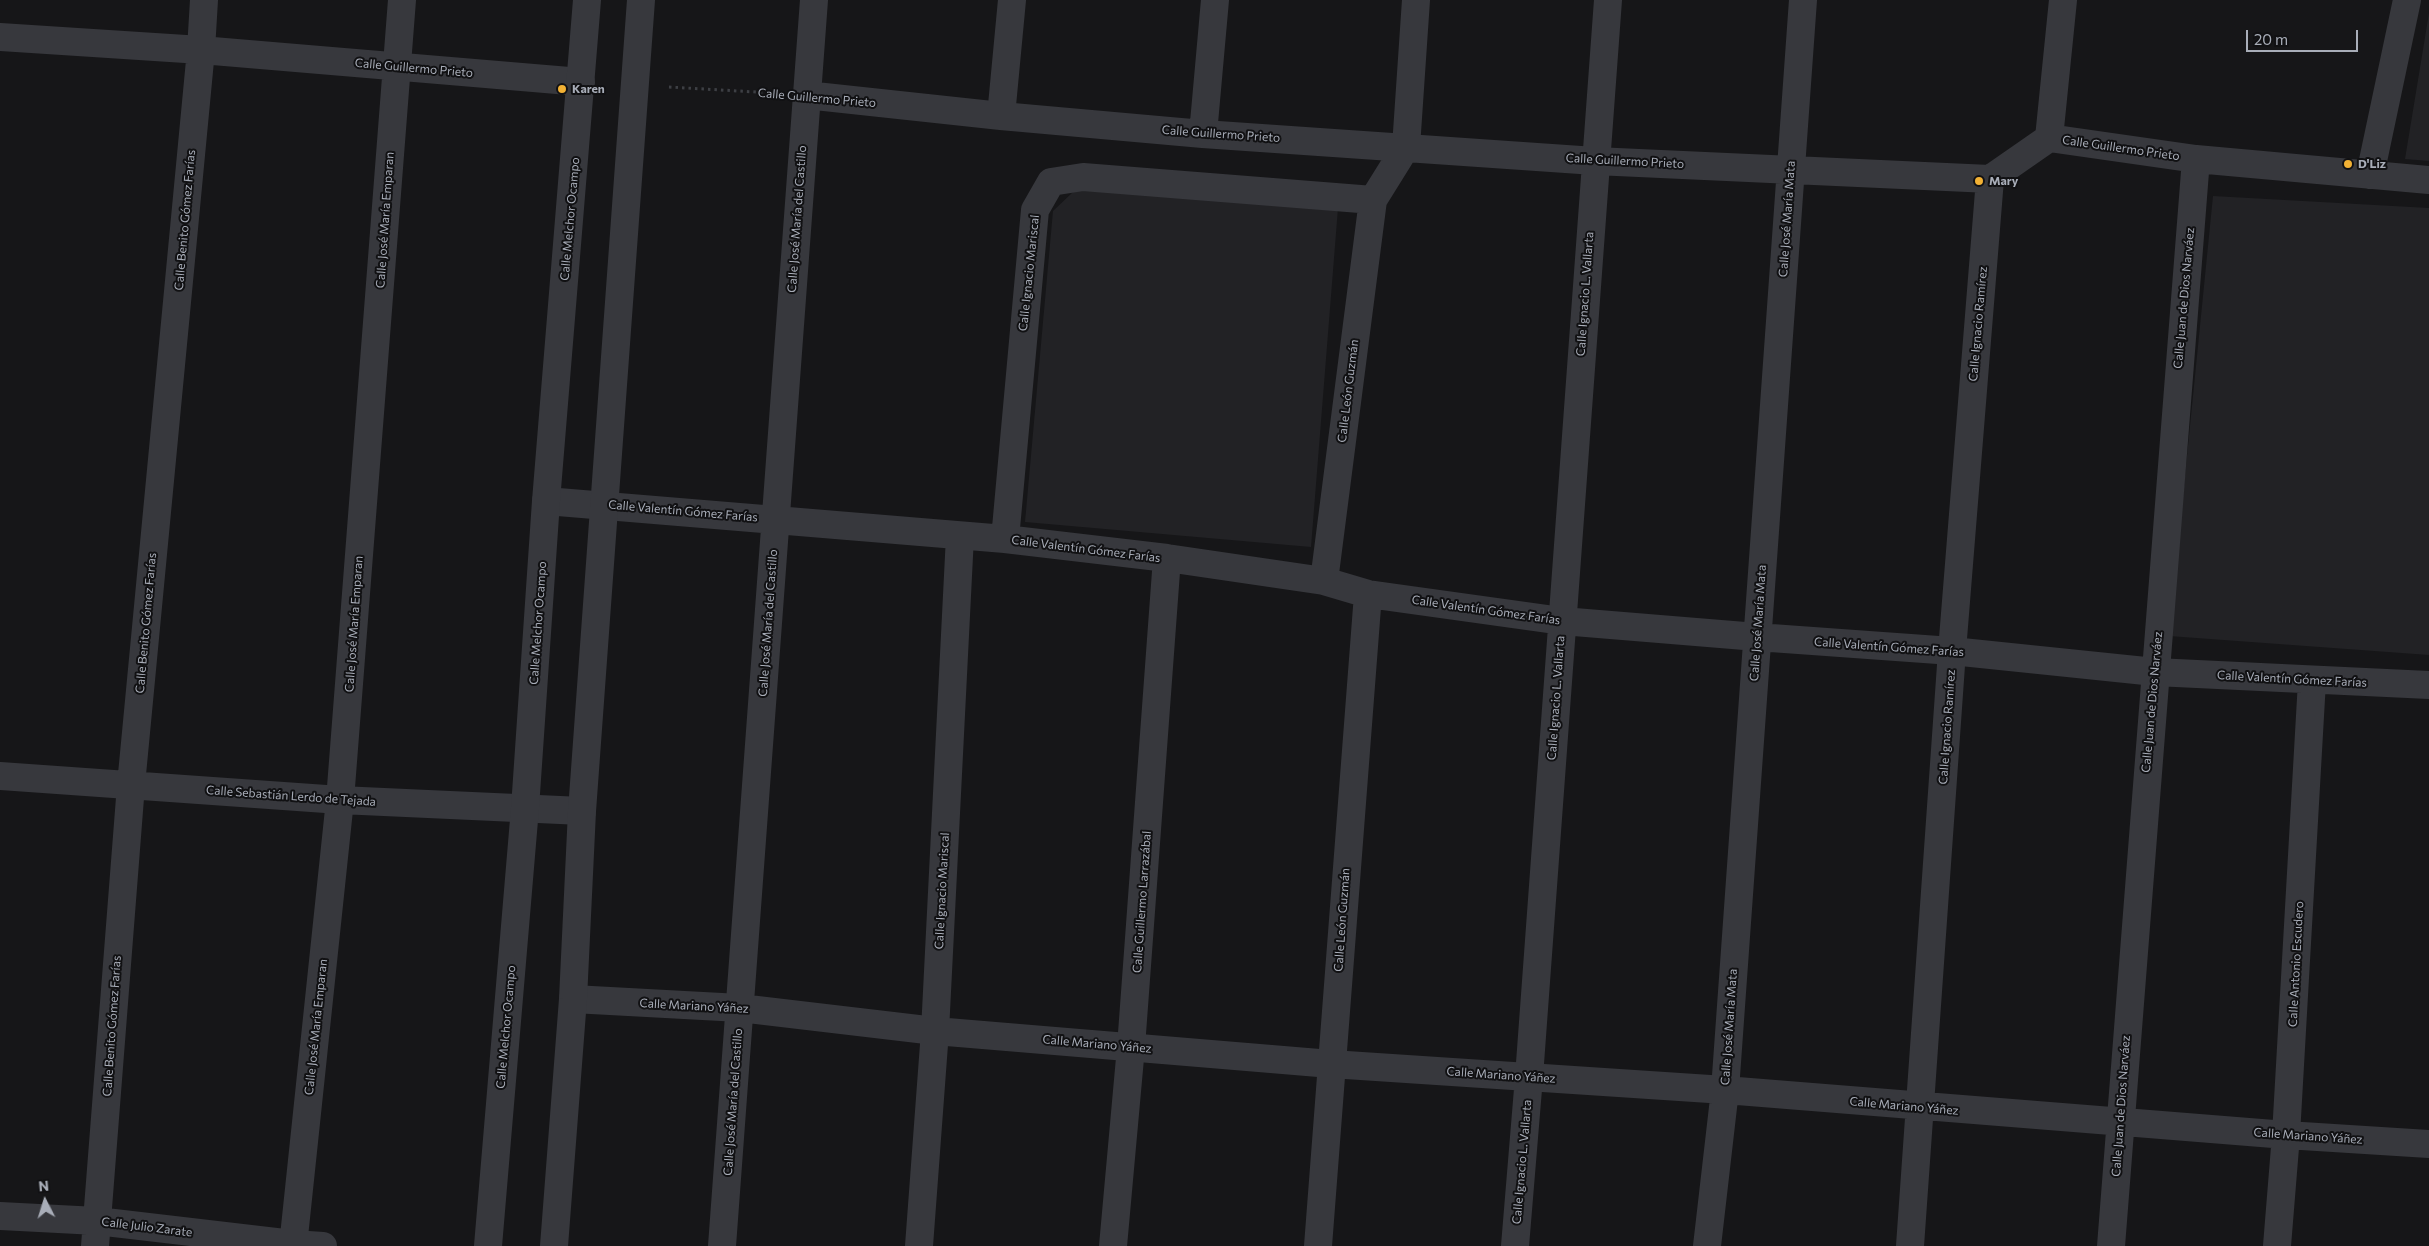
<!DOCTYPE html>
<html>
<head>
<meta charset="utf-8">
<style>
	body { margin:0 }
	#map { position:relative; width:2429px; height:1246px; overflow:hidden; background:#161618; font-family:Commissioner,sans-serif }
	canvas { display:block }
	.north { position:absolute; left:20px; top:1176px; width:50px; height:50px; -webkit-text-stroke:4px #111113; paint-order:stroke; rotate:355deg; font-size:14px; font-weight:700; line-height:20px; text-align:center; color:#a8adb8 }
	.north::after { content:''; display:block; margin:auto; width:18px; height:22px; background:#a8adb8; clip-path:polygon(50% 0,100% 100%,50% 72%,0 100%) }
	.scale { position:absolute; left:2246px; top:30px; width:112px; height:22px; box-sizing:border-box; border:2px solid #a8adb8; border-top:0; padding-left:6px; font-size:15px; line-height:18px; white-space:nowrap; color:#a8adb8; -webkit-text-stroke:4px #111113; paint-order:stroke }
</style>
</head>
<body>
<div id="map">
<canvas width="2429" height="1246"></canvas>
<div class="north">N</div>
<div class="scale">20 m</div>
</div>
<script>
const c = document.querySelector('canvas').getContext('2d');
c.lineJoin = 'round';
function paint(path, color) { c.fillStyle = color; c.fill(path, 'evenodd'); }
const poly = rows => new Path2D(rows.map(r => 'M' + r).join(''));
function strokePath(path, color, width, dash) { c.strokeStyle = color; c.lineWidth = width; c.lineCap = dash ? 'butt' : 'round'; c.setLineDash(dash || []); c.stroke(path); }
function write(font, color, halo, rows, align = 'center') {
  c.font = font + ' Commissioner,sans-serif'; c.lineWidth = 4; c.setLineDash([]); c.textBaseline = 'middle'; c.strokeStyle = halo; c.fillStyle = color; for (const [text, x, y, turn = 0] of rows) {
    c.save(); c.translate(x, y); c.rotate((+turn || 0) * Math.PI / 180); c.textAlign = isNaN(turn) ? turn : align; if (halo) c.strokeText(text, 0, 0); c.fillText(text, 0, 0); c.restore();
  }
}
paint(poly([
	[2429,13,2429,161,2405,159],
	[1079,189,1338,208,1311,547,1025,522,1053,211,1073,192],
	[2213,196,2429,208,2429,655,2169,636]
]), '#222225');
strokePath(poly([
	[669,87,773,93]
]), '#3d3f44', 3, [2.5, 4]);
strokePath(poly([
	[0,37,201,50,581,82],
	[806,95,1001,116,1203,134,1595,161,1990,179,2049,138,2196,159,2429,180],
	[1001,116,1012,0],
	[1203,134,1215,0],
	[2049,138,2063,0],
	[2370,175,2407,0],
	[546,501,1005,539,1167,558,1324,581,1368,594,1562,621,1757,637,1952,651,2155,672,2429,685],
	[1005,539,1035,210,1051,182,1083,177,1373,200],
	[1324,581,1373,200,1406,147,1416,0],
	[0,776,340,800,582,811],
	[573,999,740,1008,935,1031,1331,1064,1725,1090,2286,1135,2429,1144],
	[0,1216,97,1221,293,1244,323,1246],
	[95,1246,131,785,201,50,204,0],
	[293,1246,340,800,402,0],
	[722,1246,814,0],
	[919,1246,935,1031,960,536],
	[1113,1246,1131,1047,1167,558],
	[1318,1246,1368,594],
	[1515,1246,1529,1077,1608,0],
	[1707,1246,1725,1090,1803,0],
	[1910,1246,1952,651,1990,179],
	[2111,1246,2196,159],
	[2277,1246,2286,1135,2312,681]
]), '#37383d', 28);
strokePath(poly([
	[488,1246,525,808,546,501,587,0],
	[554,1246,573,999,582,811,641,0]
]), '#37383d', 28);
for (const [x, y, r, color] of [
	[562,89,5,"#f2b134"],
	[2348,164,5,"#f2b134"],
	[1979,181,5,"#f2b134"]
]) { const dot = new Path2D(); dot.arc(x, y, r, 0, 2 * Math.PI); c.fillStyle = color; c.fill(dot); strokePath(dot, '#111113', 2); }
write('12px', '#a8adb8', '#111113', [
	["Calle Guillermo Prieto",414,68,5],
	["Calle Guillermo Prieto",817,98,5],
	["Calle Guillermo Prieto",1221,134,4],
	["Calle Guillermo Prieto",2121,148,8],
	["Calle Guillermo Prieto",1625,161,3],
	["Calle Melchor Ocampo",570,219,-85],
	["Calle José María del Castillo",797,219,-86],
	["Calle José María Mata",1787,219,-86],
	["Calle Benito Gómez Farías",185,220,-85],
	["Calle José María Emparan",385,220,-86],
	["Calle Ignacio Mariscal",1029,273,-84],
	["Calle Ignacio L. Vallarta",1585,294,-86],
	["Calle Juan de Dios Narváez",2184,298,-85],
	["Calle Ignacio Ramírez",1978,324,-85],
	["Calle León Guzmán",1348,391,-83],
	["Calle Valentín Gómez Farías",683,511,5],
	["Calle Valentín Gómez Farías",1086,549,7],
	["Calle Valentín Gómez Farías",1486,610,8],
	["Calle Benito Gómez Farías",146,623,-85],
	["Calle Melchor Ocampo",538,623,-86],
	["Calle José María del Castillo",768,623,-86],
	["Calle José María Mata",1758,623,-86],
	["Calle José María Emparan",354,624,-86],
	["Calle Valentín Gómez Farías",1889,647,4],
	["Calle Valentín Gómez Farías",2292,679,3],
	["Calle Ignacio L. Vallarta",1556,698,-86],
	["Calle Juan de Dios Narváez",2152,702,-85],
	["Calle Ignacio Ramírez",1947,727,-86],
	["Calle Sebastián Lerdo de Tejada",291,796,4],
	["Calle Ignacio Mariscal",942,891,-87],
	["Calle Guillermo Larrazábal",1142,902,-86],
	["Calle León Guzmán",1342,920,-86],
	["Calle Antonio Escudero",2296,964,-87],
	["Calle Mariano Yáñez",694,1006,3],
	["Calle Benito Gómez Farías",112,1026,-86],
	["Calle José María Emparan",316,1027,-84],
	["Calle Melchor Ocampo",506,1027,-85],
	["Calle José María Mata",1729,1027,-86],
	["Calle Mariano Yáñez",1097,1044,5],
	["Calle Mariano Yáñez",1501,1075,4],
	["Calle José María del Castillo",733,1102,-86],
	["Calle Mariano Yáñez",1904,1106,5],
	["Calle Juan de Dios Narváez",2121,1106,-86],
	["Calle Mariano Yáñez",2308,1136,4],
	["Calle Ignacio L. Vallarta",1522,1162,-85],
	["Calle Julio Zarate",147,1227,7]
]);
write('bold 12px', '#a8adb8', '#111113', [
	["Karen",572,89],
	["D'Liz",2358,164],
	["Mary",1989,181]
], 'left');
</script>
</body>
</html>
